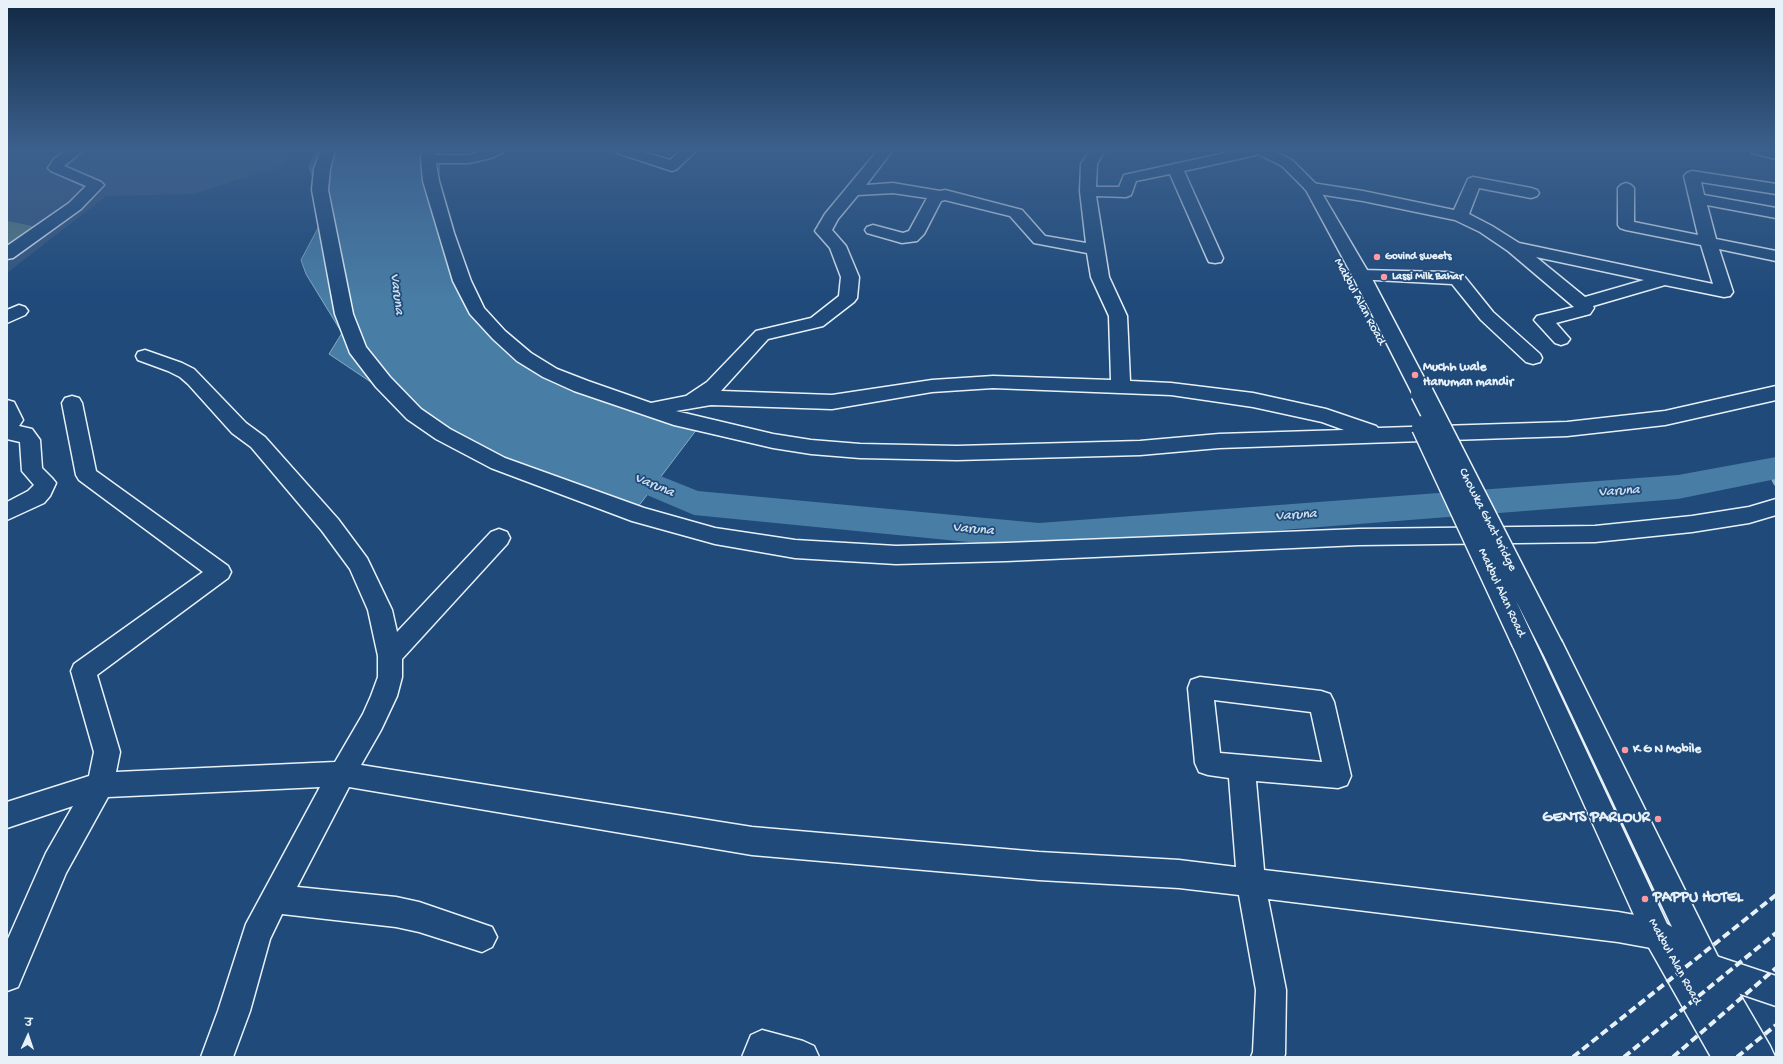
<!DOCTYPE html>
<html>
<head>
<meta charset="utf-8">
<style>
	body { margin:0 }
	#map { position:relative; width:1783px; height:1064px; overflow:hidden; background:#1f4a7a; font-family:"Gochi Hand","Playpen Sans Deva",sans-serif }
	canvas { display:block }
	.frame { position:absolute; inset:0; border:8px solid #e8f1f8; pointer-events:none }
	.north { position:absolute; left:8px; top:1016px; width:40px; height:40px; -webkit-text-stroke:3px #1f4a7a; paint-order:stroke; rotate:3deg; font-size:11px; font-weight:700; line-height:16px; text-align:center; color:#e8f1f8 }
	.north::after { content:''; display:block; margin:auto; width:14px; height:18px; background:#e8f1f8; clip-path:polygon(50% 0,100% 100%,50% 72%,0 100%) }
</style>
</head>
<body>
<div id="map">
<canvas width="1783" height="1064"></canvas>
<div class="frame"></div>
<div class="north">उ</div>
</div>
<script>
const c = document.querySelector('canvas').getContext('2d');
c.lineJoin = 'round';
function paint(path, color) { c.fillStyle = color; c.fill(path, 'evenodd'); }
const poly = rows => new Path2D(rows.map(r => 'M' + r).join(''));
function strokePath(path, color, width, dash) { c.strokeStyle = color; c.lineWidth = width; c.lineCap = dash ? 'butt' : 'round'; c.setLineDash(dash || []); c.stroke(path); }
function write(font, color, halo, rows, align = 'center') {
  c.font = font + ' "Gochi Hand",sans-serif'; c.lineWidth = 3.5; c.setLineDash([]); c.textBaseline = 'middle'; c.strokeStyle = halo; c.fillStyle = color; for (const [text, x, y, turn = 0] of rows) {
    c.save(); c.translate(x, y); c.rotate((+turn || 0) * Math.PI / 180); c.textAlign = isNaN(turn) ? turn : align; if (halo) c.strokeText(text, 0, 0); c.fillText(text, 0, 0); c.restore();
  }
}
paint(poly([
	[7,150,289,150,284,165,194,194,106,196,7,273]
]), '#35567e');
paint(poly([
	[7,221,38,227,7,248]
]), '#587b80');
const water = poly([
	[317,150,441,150,437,195,464,298,551,380,697,429,628,520,511,476,329,354,342,333,306,274,301,260,326,213,309,167,317,150]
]);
paint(water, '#487da5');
strokePath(water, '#88abc6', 1);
strokePath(poly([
	[1769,469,1776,483]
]), '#88abc6', 5.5);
paint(poly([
	[613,457,698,491,1039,523,1678,475,1776,457,1776,479,1678,499,1039,549,694,515,602,476,597,468,602,460,613,457]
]), '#487da5');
const minor = poly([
	[67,150,84,150,64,166,101,182,104,185,81,209,13,258,7,259,7,246,69,203,86,186,51,171,48,168,54,159,67,150],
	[321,150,335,150,330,169,328,190,353,314,366,347,390,377,421,409,450,429,505,458,644,508,715,528,795,540,896,546,1006,543,1359,529,1595,526,1692,516,1749,507,1776,499,1776,515,1749,523,1692,532,1595,542,1359,545,1006,561,896,564,795,558,715,544,632,521,491,468,436,439,407,419,376,387,350,353,335,314,312,190,314,169,321,150],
	[422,150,436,150,436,155,469,155,485,150,504,150,502,153,491,158,469,163,436,163,439,181,454,233,471,281,484,308,505,331,531,353,557,369,588,381,651,403,686,396,707,382,756,331,811,318,839,296,841,277,830,248,815,231,825,214,878,150,893,150,866,185,893,183,940,191,945,190,1022,210,1045,236,1086,243,1080,191,1081,164,1090,150,1105,150,1097,164,1096,187,1119,187,1124,175,1239,150,1257,150,1258,152,1256,155,1184,171,1223,258,1221,262,1215,263,1209,262,1207,258,1170,174,1136,181,1131,195,1126,197,1096,196,1109,277,1127,316,1130,381,1171,383,1253,393,1326,409,1376,426,1378,428,1567,422,1665,411,1776,386,1776,400,1665,425,1567,436,1219,448,1140,455,957,460,860,458,811,454,773,448,674,425,574,391,543,377,517,361,493,339,470,314,453,281,423,181,421,159,422,150],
	[893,193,927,198,909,231,903,233,873,225,867,227,865,230,867,233,902,243,917,241,924,234,941,201,945,200,1010,216,1034,243,1087,253,1091,277,1109,316,1111,380,993,376,932,380,832,395,721,391,768,339,823,326,854,302,857,298,859,277,846,246,832,230,838,219,858,195,893,193],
	[993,388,1171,395,1253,407,1322,422,1344,430,1219,434,1140,441,957,446,860,444,811,440,773,434,676,411,711,405,832,409,932,392,993,388],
	[615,150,637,150,670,160,681,150,697,150,677,169,672,171,617,153,615,150],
	[1750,150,1776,150,1776,159,1752,153,1750,150],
	[1692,171,1776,184,1776,194,1701,182,1704,195,1776,208,1776,218,1707,205,1716,239,1776,251,1776,261,1719,249,1733,292,1730,296,1724,297,1665,285,1593,306,1594,308,1590,314,1556,323,1570,339,1567,343,1561,345,1555,343,1534,320,1537,316,1574,307,1508,251,1480,232,1455,220,1363,201,1312,193,1307,191,1304,188,1307,185,1312,183,1363,191,1454,210,1468,179,1473,177,1531,188,1537,190,1539,193,1537,196,1531,198,1479,188,1469,214,1492,226,1519,243,1713,284,1701,245,1626,230,1620,228,1618,225,1618,188,1621,185,1626,183,1631,185,1634,188,1634,222,1698,235,1684,176,1687,173,1692,171],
	[1536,257,1644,280,1585,297,1536,257],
	[1361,270,1447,272,1464,276,1493,312,1540,354,1542,358,1540,362,1533,364,1526,362,1481,320,1452,284,1355,279,1352,275,1355,271,1361,270],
	[19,305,25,307,28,311,25,315,7,323,7,310,19,305],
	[145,350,182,363,194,369,246,423,265,437,338,519,367,558,392,610,397,632,491,532,499,529,507,532,510,538,507,544,402,659,402,677,397,696,381,730,361,765,752,827,1039,852,1179,860,1236,867,1229,778,1208,775,1199,772,1195,763,1188,688,1191,680,1200,677,1321,691,1330,694,1334,702,1351,776,1347,785,1338,788,1256,781,1264,870,1618,912,1657,919,1667,924,1679,931,1683,942,1679,953,1668,957,1651,948,1618,942,1268,899,1286,990,1285,1054,1284,1057,1251,1057,1253,1052,1256,990,1239,895,1179,888,1039,880,752,855,349,787,297,887,396,897,419,902,492,927,497,937,492,947,482,952,419,932,396,927,282,914,270,939,250,1011,233,1057,201,1057,218,1011,246,924,320,787,108,797,66,873,18,987,7,991,7,941,46,853,73,806,7,828,7,802,89,776,94,752,71,671,74,664,203,572,79,480,76,475,62,403,65,398,72,396,79,398,82,403,96,471,228,566,231,572,228,578,97,675,120,752,116,772,335,762,363,714,371,696,378,677,378,656,368,610,350,569,322,531,251,447,232,433,188,384,180,377,168,371,138,360,136,356,138,352,145,350],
	[1214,700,1311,712,1322,762,1220,753,1214,700],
	[7,400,14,402,23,420,19,426,32,429,40,440,42,468,52,478,56,483,50,496,44,503,7,520,7,502,28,491,34,485,22,471,20,442,7,439,7,400],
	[1702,949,1716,956,1776,976,1776,1006,1696,979,1691,975,1687,964,1691,953,1702,949],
	[762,1030,803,1041,814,1046,819,1057,742,1057,751,1035,762,1030]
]);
const highway = poly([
	[1254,150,1273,150,1292,160,1317,185,1370,275,1432,393,1429,398,1422,400,1415,398,1412,393,1352,275,1306,190,1282,166,1256,153,1254,150],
	[1523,632,1532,635,1667,924,1681,946,1540,647,1543,640,1552,637,1561,640,1718,957,1770,1046,1775,1057,1711,1057,1647,944,1511,642,1514,635,1523,632]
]);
strokePath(minor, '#e8f1f8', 3);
strokePath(highway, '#e8f1f8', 3);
paint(minor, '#1f4a7a');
paint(highway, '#1f4a7a');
strokePath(poly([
	[1573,1057,1776,895],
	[1624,1057,1776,933],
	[1673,1057,1776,968],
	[1737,1057,1776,1025]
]), '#e8f1f8', 4, [8, 4]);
const highwayBridge = poly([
	[1422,393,1552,647],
	[1423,427,1523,642]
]);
strokePath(highwayBridge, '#e8f1f8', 25, []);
strokePath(highwayBridge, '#1f4a7a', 22);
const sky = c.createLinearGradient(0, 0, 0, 299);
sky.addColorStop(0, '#112943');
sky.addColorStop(0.5, '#3c608d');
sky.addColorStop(1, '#3c608d00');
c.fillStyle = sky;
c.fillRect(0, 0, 1783, 299);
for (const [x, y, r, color] of [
	[1377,257,4,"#ff9aa2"],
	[1384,277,4,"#ff9aa2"],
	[1415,375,4,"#ff9aa2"],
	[1625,750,4,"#ff9aa2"],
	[1658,819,4,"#ff9aa2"],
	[1645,899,4,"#ff9aa2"]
]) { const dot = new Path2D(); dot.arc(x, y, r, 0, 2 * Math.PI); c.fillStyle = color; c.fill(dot); strokePath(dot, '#1f4a7a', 1.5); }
write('bold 11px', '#e8f1f8', '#1f4a7a', [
	["Govind sweets",1385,257],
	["Lassi Milk Bahar",1392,277]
], 'left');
write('13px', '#e8f1f8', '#1f4a7a', [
	["Makbul Alan Road",1359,302,62],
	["Chowka Ghat bridge",1487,520,63],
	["Makbul Alan Road",1501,593,65],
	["Makbul Alan Road",1674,962,61]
]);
write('bold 13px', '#e8f1f8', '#1f4a7a', [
	["Muchh wale",1423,368],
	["Hanuman mandir",1423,383],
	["K G N Mobile",1633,750]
], 'left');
write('italic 14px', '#d0e0ec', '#1f4a7a', [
	["Varuna",396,294,83],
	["Varuna",654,486,23],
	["Varuna",1619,492,-4],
	["Varuna",1296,516,-4],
	["Varuna",973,530,5]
]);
write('bold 16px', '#e8f1f8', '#1f4a7a', [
	["GENTS PARLOUR",1650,819],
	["PAPPU HOTEL",1653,899,"left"]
], 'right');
</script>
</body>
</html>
